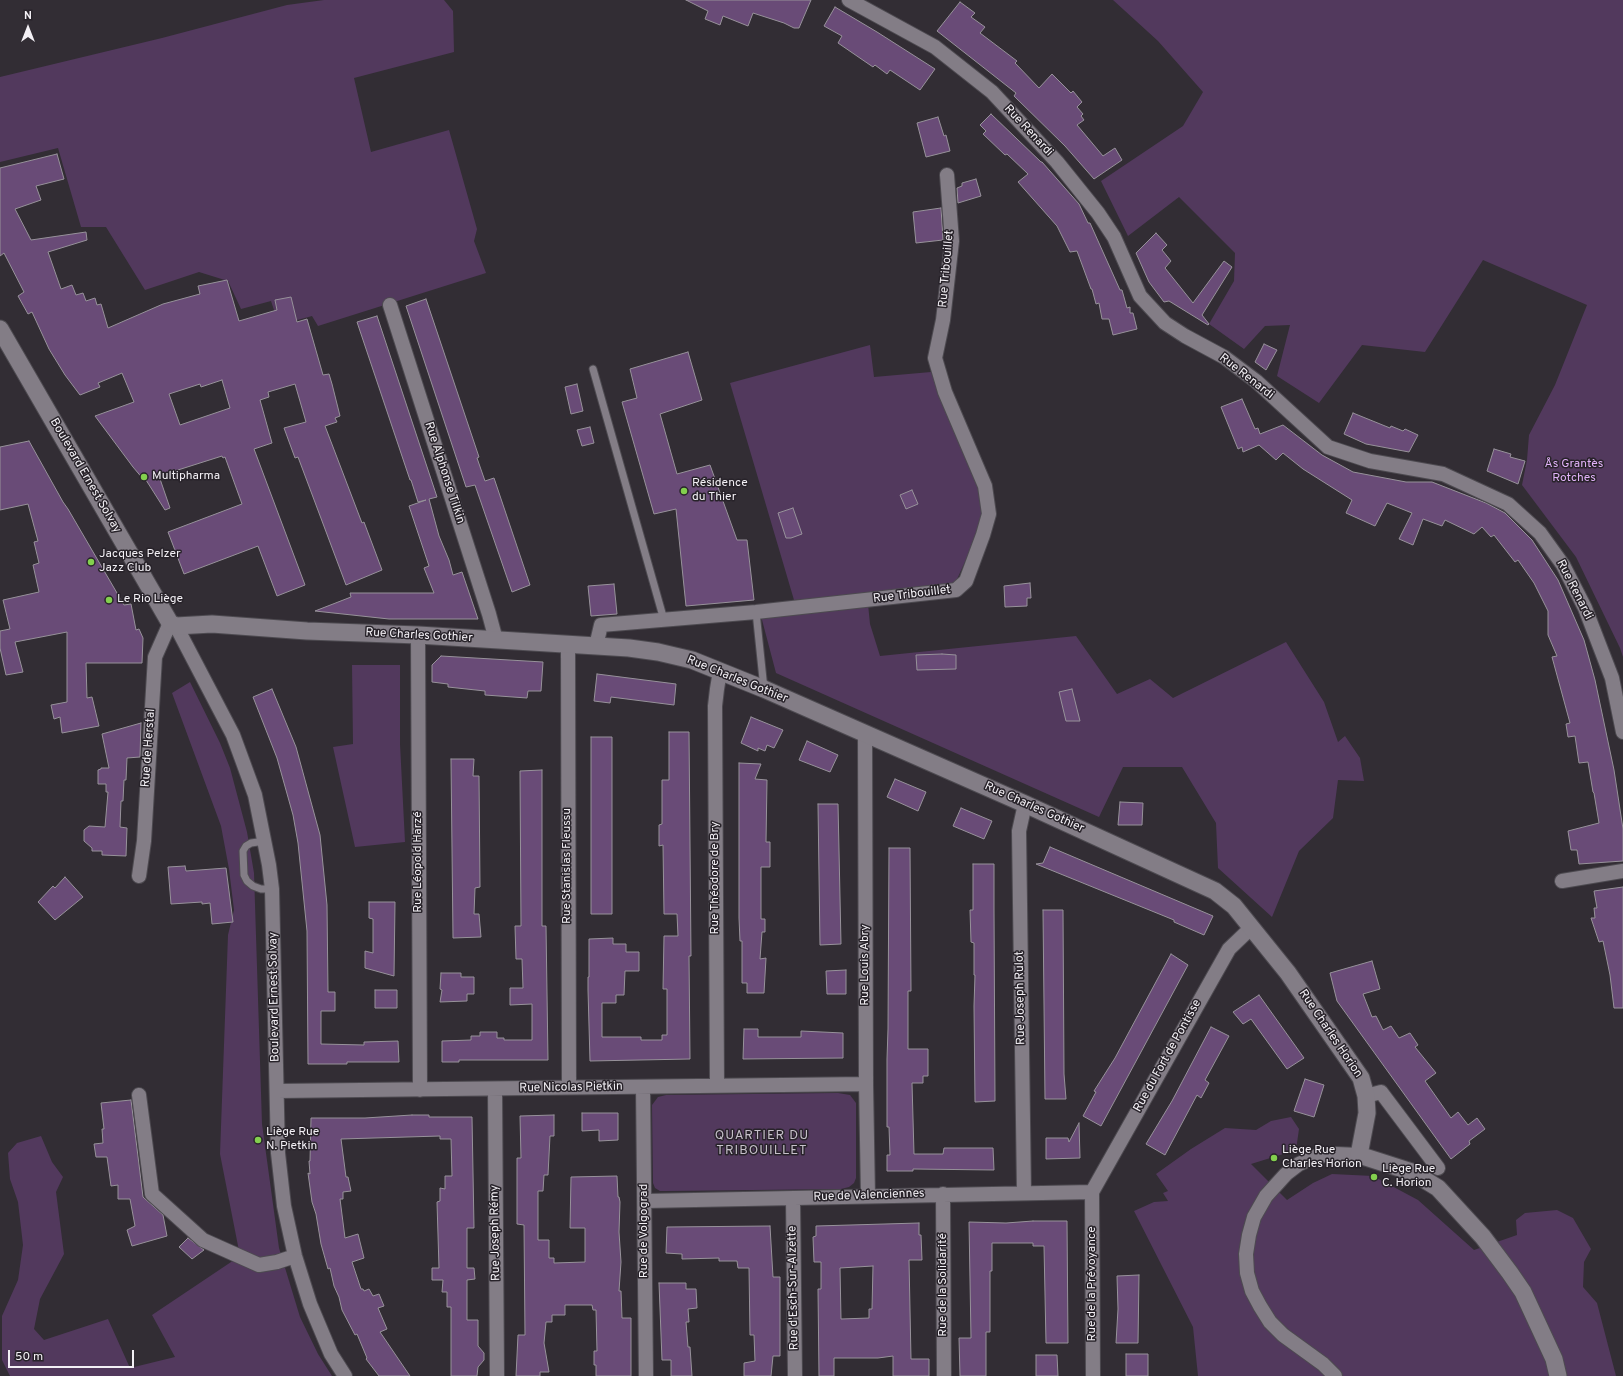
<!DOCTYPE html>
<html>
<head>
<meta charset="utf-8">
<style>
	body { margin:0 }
	#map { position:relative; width:1623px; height:1376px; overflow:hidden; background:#322d34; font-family:Overpass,sans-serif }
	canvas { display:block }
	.north { position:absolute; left:8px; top:8px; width:40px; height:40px; -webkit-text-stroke:3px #28232a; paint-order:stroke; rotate:0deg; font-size:11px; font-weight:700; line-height:16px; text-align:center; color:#f3f0f5 }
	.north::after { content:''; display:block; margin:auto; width:14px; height:18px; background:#f3f0f5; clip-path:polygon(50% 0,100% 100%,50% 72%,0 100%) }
	.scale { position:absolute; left:8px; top:1350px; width:126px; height:18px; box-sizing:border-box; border:2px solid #f3f0f5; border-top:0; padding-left:5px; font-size:12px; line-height:14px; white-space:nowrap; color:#f3f0f5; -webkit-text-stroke:3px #28232a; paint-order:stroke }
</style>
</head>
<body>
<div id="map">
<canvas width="1623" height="1376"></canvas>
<div class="north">N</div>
<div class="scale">50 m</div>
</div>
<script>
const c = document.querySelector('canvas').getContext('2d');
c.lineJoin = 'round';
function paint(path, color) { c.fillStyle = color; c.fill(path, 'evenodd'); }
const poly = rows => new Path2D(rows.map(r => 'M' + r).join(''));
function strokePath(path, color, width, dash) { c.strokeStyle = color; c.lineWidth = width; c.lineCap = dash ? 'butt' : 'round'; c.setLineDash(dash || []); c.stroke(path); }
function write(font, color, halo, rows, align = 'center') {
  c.font = font + ' Overpass,sans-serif'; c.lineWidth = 3; c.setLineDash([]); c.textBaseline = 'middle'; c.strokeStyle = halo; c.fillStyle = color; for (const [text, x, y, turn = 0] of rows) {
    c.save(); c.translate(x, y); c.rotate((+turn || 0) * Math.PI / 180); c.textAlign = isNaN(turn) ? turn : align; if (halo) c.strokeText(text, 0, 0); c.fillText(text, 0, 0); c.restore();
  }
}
paint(poly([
	[324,0,444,0,453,11,454,52,354,78,371,152,449,130,477,229,474,241,486,273,318,326,312,316,279,325,271,301,241,309,228,281,199,272,145,290,106,227,81,227,58,148,0,162,0,77,162,38,287,5],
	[1113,0,1623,0,1623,657,1620,648,1576,557,1522,485,1527,460,1529,435,1555,385,1587,305,1483,260,1425,352,1362,345,1319,403,1277,376,1290,325,1265,326,1244,349,1209,324,1234,281,1235,253,1179,197,1128,236,1101,181,1183,126,1203,92,1158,41],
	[870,345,874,377,931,372,979,482,985,518,953,588,794,600,730,383],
	[868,604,870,624,880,656,1076,636,1117,694,1150,679,1173,698,1286,642,1324,702,1338,742,1345,736,1360,758,1364,781,1338,780,1333,818,1299,851,1272,917,1218,868,1216,823,1182,767,1123,767,1099,817,776,673,761,616],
	[352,665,400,665,400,744,405,842,355,847,333,747,353,744],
	[190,682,220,743,230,768,247,832,254,873,262,1124,279,1248,300,1317,318,1354,332,1376,10,1376,2,1360,2,1316,18,1280,23,1245,18,1202,10,1179,8,1153,17,1143,41,1136,52,1162,63,1177,56,1192,64,1254,40,1299,34,1329,44,1340,108,1319,130,1368,175,1357,152,1315,240,1256,220,1154,228,935,234,910,229,869,221,826,172,693],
	[838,1093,850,1095,856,1103,856,1178,854,1183,849,1187,841,1189,667,1191,660,1191,655,1188,653,1183,652,1105,658,1097,666,1095],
	[1291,1117,1299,1129,1296,1150,1251,1164,1287,1200,1313,1183,1332,1174,1373,1176,1418,1200,1474,1250,1517,1235,1516,1220,1525,1213,1557,1210,1573,1218,1591,1249,1584,1262,1583,1287,1597,1303,1616,1376,1198,1376,1193,1327,1134,1211,1154,1202,1168,1201,1163,1193,1168,1191,1156,1174,1191,1149,1225,1128,1256,1130,1271,1121]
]), '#52395d');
const building = poly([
	[686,0,811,0,799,28,794,28,784,23,753,13,748,26,723,16,720,25,705,19,708,11,686,0],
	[960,2,975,13,971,17,985,27,980,33,1017,61,1015,63,1039,88,1052,74,1071,93,1073,91,1082,102,1077,107,1083,114,1081,116,1084,120,1077,125,1103,156,1115,148,1122,160,1094,179,1065,146,1014,96,1016,93,937,31,960,2],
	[835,7,877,32,935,69,920,90,890,70,887,74,875,65,873,67,838,43,842,36,824,26,835,7],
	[991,114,1041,162,1042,162,1079,204,1088,223,1090,223,1120,290,1122,290,1127,308,1130,307,1130,313,1133,313,1137,329,1113,335,1109,319,1102,319,1099,303,1096,304,1092,289,1091,289,1077,251,1070,252,1057,226,1018,182,1028,174,1007,154,1005,155,983,134,986,131,980,125,991,114],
	[938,117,944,136,946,135,950,151,926,157,917,123,938,117],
	[57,154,64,179,36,186,41,200,15,209,31,240,86,232,87,240,48,252,61,289,72,285,76,295,83,293,86,301,95,298,97,305,101,304,108,328,163,304,200,294,198,286,227,280,239,321,277,310,275,300,291,297,297,322,307,319,323,375,329,374,332,384,340,416,335,418,337,422,325,426,362,523,364,522,382,570,346,585,298,457,295,458,284,428,306,422,295,384,268,392,269,397,260,400,272,443,254,449,305,585,277,596,258,546,184,574,168,532,242,504,225,457,223,458,222,456,159,476,170,508,165,510,146,480,144,480,133,467,95,416,134,402,122,373,98,383,100,387,80,395,65,375,49,349,32,312,28,314,18,296,24,292,4,253,0,256,0,168,57,154],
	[222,380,230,408,180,425,169,394,200,384,201,387,222,380],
	[976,179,981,196,958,203,957,188,962,186,962,183,976,179],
	[941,208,943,240,916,243,913,212,941,208],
	[1156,233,1167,245,1162,250,1171,261,1165,268,1193,303,1224,261,1232,267,1202,315,1209,324,1208,325,1169,301,1164,302,1149,282,1136,253,1156,233],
	[426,299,479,457,477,458,485,481,494,478,530,585,512,592,475,485,466,487,406,306,426,299],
	[377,316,437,497,429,499,439,536,449,560,453,575,462,572,478,619,389,619,315,611,351,597,350,593,434,593,424,568,429,566,409,506,426,500,418,502,411,480,410,480,357,322,377,316],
	[1264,344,1277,350,1266,370,1255,362,1264,344],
	[688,352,702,400,660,414,677,474,710,465,737,540,747,540,754,600,686,606,676,509,654,514,622,402,637,398,630,369,688,352],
	[577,384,583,411,571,414,565,387,577,384],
	[1242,399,1255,429,1258,428,1260,434,1283,425,1322,455,1353,472,1406,482,1432,482,1486,503,1505,513,1532,540,1558,580,1584,640,1595,680,1614,770,1623,829,1623,861,1579,864,1577,850,1571,850,1568,831,1599,823,1594,793,1593,792,1588,762,1579,763,1575,736,1568,737,1566,724,1570,723,1552,657,1557,656,1548,635,1548,611,1534,583,1518,560,1515,562,1494,535,1491,537,1482,527,1474,534,1445,520,1442,526,1423,519,1413,545,1399,539,1412,513,1387,503,1375,526,1346,513,1352,500,1303,469,1283,453,1276,460,1259,445,1243,452,1242,447,1238,449,1221,407,1242,399],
	[1353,413,1390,428,1391,426,1403,431,1405,429,1418,435,1409,452,1366,444,1344,434,1353,413],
	[590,427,594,443,582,446,577,430,590,427],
	[29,441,63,502,68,509,124,605,131,604,136,630,139,629,143,638,142,663,86,663,87,698,92,697,99,726,62,733,60,717,54,719,51,705,67,702,67,632,15,642,23,672,6,675,0,648,0,631,10,629,3,600,39,592,33,565,39,563,34,542,38,541,28,504,0,510,0,447,29,441],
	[1494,449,1511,454,1510,457,1525,461,1518,484,1487,471,1494,449],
	[912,490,918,504,906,509,900,495,912,490],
	[793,508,802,534,791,538,786,538,778,513,793,508],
	[1030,583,1031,598,1027,598,1027,606,1005,607,1004,586,1030,583],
	[614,584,617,614,591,616,588,586,614,584],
	[942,654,956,655,956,669,917,670,916,655,942,654],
	[441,656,543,662,541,691,528,691,527,698,485,695,485,691,448,687,448,684,432,682,432,665,441,656],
	[597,674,676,684,674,705,611,697,610,703,594,701,597,674],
	[272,689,296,747,320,835,327,905,328,992,335,992,335,1011,321,1011,321,1044,364,1045,364,1042,398,1041,399,1062,347,1062,347,1064,308,1064,307,931,298,843,293,815,277,758,253,697,272,689],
	[1072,689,1080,721,1066,721,1059,692,1072,689],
	[751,717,783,730,774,748,767,745,765,751,758,748,758,751,741,743,751,717],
	[141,723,140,757,127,758,126,780,124,780,123,801,121,801,120,827,127,828,126,856,102,855,102,851,92,851,92,848,84,841,84,830,89,826,105,827,108,792,106,792,106,784,98,784,98,770,101,769,101,768,109,768,102,734,141,723],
	[669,732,689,732,691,956,689,956,690,1059,590,1061,588,990,588,977,589,977,589,939,613,938,613,944,626,944,626,952,639,952,639,971,625,971,624,995,616,995,616,1003,602,1003,602,1037,641,1037,641,1040,662,1040,662,1035,667,1035,667,989,663,989,664,936,678,936,677,914,664,914,663,845,659,846,659,825,662,824,662,780,669,780,669,732],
	[591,737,612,737,612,914,591,914,591,737],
	[807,741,838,755,830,772,799,760,807,741],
	[451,759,474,759,473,776,479,776,480,887,475,888,474,914,479,914,481,937,453,938,451,759],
	[739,763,761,764,755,779,767,780,766,842,770,842,770,867,761,867,761,919,765,919,765,932,762,932,760,959,766,958,764,993,747,993,747,983,742,983,742,941,740,941,739,918,739,763],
	[542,770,542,926,546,926,548,1060,459,1060,459,1062,442,1062,442,1041,471,1040,471,1036,480,1036,480,1032,497,1032,497,1038,504,1038,504,1040,532,1040,532,1004,510,1005,510,988,523,988,522,959,516,959,515,926,521,926,520,771,542,770],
	[895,779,926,792,918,811,887,797,895,779],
	[1120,802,1143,803,1142,825,1118,825,1120,802],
	[818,804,838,804,841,944,820,945,818,804],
	[961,808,992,821,984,839,953,826,961,808],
	[1050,847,1213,916,1204,935,1174,922,1174,920,1036,864,1043,863,1050,847],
	[889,848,910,848,911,991,908,991,908,1049,928,1049,928,1076,923,1076,923,1083,912,1083,914,1154,943,1154,944,1148,993,1148,994,1170,913,1169,913,1171,887,1171,887,1155,890,1155,889,1127,887,1127,887,1059,888,1029,889,848],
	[973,864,994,864,994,909,995,1101,975,1102,974,1006,975,975,974,975,974,943,971,942,970,910,973,910,973,864],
	[185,866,186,871,226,868,233,922,212,924,210,903,202,904,202,902,171,904,168,867,185,866],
	[65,877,83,897,55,920,38,902,53,886,55,888,65,877],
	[1623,887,1623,1008,1614,1008,1610,975,1603,941,1599,942,1591,918,1595,918,1594,908,1597,908,1594,891,1623,887],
	[369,902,395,902,394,976,365,968,365,951,373,953,373,919,369,918,369,902],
	[1043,910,1063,910,1064,1074,1066,1099,1045,1099,1043,910],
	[1171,954,1188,965,1101,1126,1083,1116,1096,1092,1094,1091,1115,1058,1171,954],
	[1372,961,1380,989,1363,994,1372,1017,1376,1016,1383,1030,1391,1026,1399,1038,1410,1033,1418,1045,1415,1047,1436,1073,1425,1081,1451,1118,1458,1112,1468,1125,1477,1118,1485,1129,1469,1141,1470,1144,1451,1159,1337,1001,1330,973,1372,961],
	[846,970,846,994,827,994,826,971,846,970],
	[441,973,461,973,461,977,474,977,474,994,467,994,467,1001,440,1002,442,990,440,989,441,973],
	[375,990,397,990,397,1008,375,1008,375,990],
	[1259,995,1304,1058,1287,1069,1251,1019,1243,1024,1233,1012,1259,995],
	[1211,1027,1229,1036,1205,1080,1209,1083,1201,1098,1197,1095,1165,1155,1146,1144,1172,1101,1211,1027],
	[744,1029,758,1029,758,1037,801,1037,801,1031,843,1033,843,1058,743,1059,744,1029],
	[1305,1079,1324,1085,1314,1117,1294,1111,1305,1079],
	[131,1100,143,1197,163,1215,167,1236,132,1246,127,1230,135,1226,130,1199,118,1199,118,1185,111,1186,107,1157,96,1157,94,1144,103,1143,102,1129,104,1129,101,1103,131,1100],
	[582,1113,618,1113,618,1140,599,1141,599,1130,582,1131,582,1113],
	[412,1115,429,1115,429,1117,472,1117,474,1228,467,1228,467,1268,474,1268,475,1279,467,1280,467,1320,478,1320,478,1346,484,1353,484,1360,478,1367,477,1376,451,1376,451,1307,447,1307,447,1292,442,1292,443,1280,432,1280,432,1268,439,1268,437,1202,440,1201,440,1188,445,1189,445,1176,452,1176,451,1139,440,1139,440,1136,341,1139,346,1177,348,1177,351,1191,343,1192,343,1199,340,1199,345,1238,358,1234,364,1258,352,1262,361,1289,363,1289,364,1291,369,1289,373,1296,379,1294,384,1306,378,1308,387,1329,380,1332,410,1376,379,1376,366,1359,367,1358,357,1334,355,1335,342,1310,339,1297,334,1286,330,1268,328,1269,321,1244,316,1214,312,1202,308,1173,310,1174,309,1161,310,1161,311,1118,365,1118,412,1115],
	[554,1115,554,1136,550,1136,548,1175,544,1175,543,1191,538,1191,538,1240,549,1240,549,1258,554,1258,554,1263,585,1262,585,1228,570,1228,571,1177,617,1176,618,1197,619,1197,620,1202,619,1232,621,1262,619,1291,621,1291,622,1318,631,1318,631,1376,596,1376,596,1365,594,1365,594,1351,597,1351,596,1310,593,1310,592,1305,565,1305,565,1315,552,1315,552,1322,546,1322,544,1343,549,1372,540,1372,540,1376,516,1376,518,1335,525,1335,524,1225,517,1224,517,1158,521,1158,520,1116,554,1115],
	[1079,1123,1080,1158,1046,1159,1046,1138,1068,1138,1069,1142,1079,1123],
	[1033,1221,1067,1221,1068,1343,1046,1343,1044,1246,1033,1246,1033,1243,992,1243,992,1271,990,1271,990,1332,986,1332,986,1376,960,1376,959,1338,971,1338,969,1222,1006,1223,1033,1221],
	[919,1223,919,1235,921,1235,922,1260,909,1260,911,1359,929,1359,929,1376,893,1376,893,1356,878,1358,834,1358,834,1376,819,1376,818,1289,821,1289,821,1262,814,1262,813,1237,816,1236,816,1226,919,1223],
	[873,1266,872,1309,869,1309,869,1318,841,1319,840,1268,873,1266],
	[770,1226,773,1277,780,1277,780,1356,773,1356,771,1376,744,1376,744,1363,755,1361,754,1335,750,1335,749,1268,738,1268,737,1261,719,1261,719,1258,682,1259,682,1254,666,1253,667,1227,770,1226],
	[188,1238,204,1250,192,1259,179,1247,188,1238],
	[1139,1275,1138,1343,1116,1343,1118,1309,1117,1276,1139,1275],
	[659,1283,686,1283,686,1289,696,1289,697,1308,688,1309,689,1322,686,1322,688,1347,690,1347,692,1376,671,1376,671,1360,662,1360,659,1283],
	[1126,1354,1148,1354,1148,1376,1126,1376,1126,1354],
	[1036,1355,1057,1355,1058,1376,1036,1376,1036,1355]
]);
paint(building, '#694b77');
strokePath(building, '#97929a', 1);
const service = poly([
	[593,369,664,620],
	[756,612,764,689],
	[265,841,251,843,246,846,243,851,244,875,247,881,253,886,261,889,272,889]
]);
const minor = poly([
	[849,0,935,47,992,92,1057,162,1098,213,1114,237,1140,296,1165,323,1185,336,1224,357,1256,381,1328,447,1370,461,1443,474,1508,504,1540,533,1563,565,1585,608,1612,678,1623,732],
	[390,305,489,614,496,640],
	[176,626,233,735,255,795,269,865,272,889,278,1153,284,1206,295,1256,310,1304,331,1354,345,1376],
	[418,635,420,1090],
	[568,644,569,1087],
	[596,646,601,625,756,612,956,590,966,581,983,535,989,514,985,486,945,392,935,358,943,320,952,241,947,175],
	[865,734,866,1084,868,1196],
	[139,876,144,841,155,657,170,623],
	[1562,881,1623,871],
	[717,1085,715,706,717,689,720,671],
	[643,1087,646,1376],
	[495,1089,497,1376],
	[277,1091,866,1084],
	[139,1095,152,1194,203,1240,259,1265,277,1262,295,1256],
	[1366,1096,1381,1092,1438,1168],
	[1024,1193,1019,831,1025,804],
	[943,1194,944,1376],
	[793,1199,795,1376],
	[645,1201,1092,1192],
	[1093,1376,1092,1192,1229,949,1252,927],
	[1335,1376,1323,1364,1283,1335,1270,1322,1260,1306,1252,1291,1247,1273,1246,1254,1249,1235,1254,1217,1266,1196,1286,1174,1299,1164,1317,1156,1336,1154,1359,1155]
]);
const tertiary = poly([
	[0,329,170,623,176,626,212,624,307,631,418,635,629,648,658,652,692,660,764,689,1025,804,1215,891,1234,906,1288,973,1361,1078,1366,1096,1367,1113,1359,1155,1412,1172,1438,1188,1483,1237,1510,1273,1523,1292,1554,1359,1558,1376]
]);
strokePath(service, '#4d4a50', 9);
strokePath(minor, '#4d4a50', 16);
strokePath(tertiary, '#4d4a50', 19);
strokePath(service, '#837d86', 7);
strokePath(minor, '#837d86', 14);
strokePath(tertiary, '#837d86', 17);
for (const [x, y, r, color] of [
	[144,477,4,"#83d04e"],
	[684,491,4,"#83d04e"],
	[91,562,4,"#83d04e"],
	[109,600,4,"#83d04e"],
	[258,1140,4,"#83d04e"],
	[1274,1158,4,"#83d04e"],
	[1374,1177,4,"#83d04e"]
]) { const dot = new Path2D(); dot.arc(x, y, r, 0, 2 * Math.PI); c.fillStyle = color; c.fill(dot); strokePath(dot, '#28232a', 1.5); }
write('12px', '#f3f0f5', '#28232a', [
	["Rue Renardi",1028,131,47],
	["Rue Tribouillet",947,269,-85],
	["Rue Renardi",1246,377,38],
	["Rue Alphonse Tilkin",444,473,72],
	["Boulevard Ernest Solvay",85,476,60],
	["Rue Renardi",1574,590,63],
	["Rue Tribouillet",912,595,-7],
	["Rue Charles Gothier",419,636,3],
	["Rue Charles Gothier",737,680,22],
	["Rue de Herstal",149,748,-86],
	["Rue Charles Gothier",1034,808,24],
	["Rue Léopold Harzé",419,862,-90],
	["Rue Stanislas Fleussu",568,866,-90],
	["Rue Théodore de Bry",716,878,-90],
	["Rue Louis Abry",866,965,-90],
	["Boulevard Ernest Solvay",275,997,-91],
	["Rue Joseph Rulot",1021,998,-91],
	["Rue Charles Horion",1330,1034,56],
	["Rue du Fort de Pontisse",1168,1056,-61],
	["Rue Nicolas Pietkin",571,1088,-1],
	["Rue de Valenciennes",869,1196,-2],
	["Rue de Volgograd",645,1231,-90],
	["Rue Joseph Rémy",496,1233,-91],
	["Rue de la Prévoyance",1093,1284,-90],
	["Rue de la Solidarité",944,1285,-90],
	["Rue d'Esch-Sur-Alzette",794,1288,-91]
]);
write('12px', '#e1b2f8', '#28232a', [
	["Ås Grantès",1574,465],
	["Rotches",1574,479]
]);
write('12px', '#f3f0f5', '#28232a', [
	["Multipharma",152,477],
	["Résidence",692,484],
	["du Thier",692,498],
	["Jacques Pelzer",99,555],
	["Jazz Club",99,569],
	["Le Rio Liège",117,600],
	["Liège Rue",266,1133],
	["N. Pietkin",266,1147],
	["Liège Rue",1282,1151],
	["Charles Horion",1282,1165],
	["Liège Rue",1382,1170],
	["C. Horion",1382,1184]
], 'left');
c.letterSpacing = '1px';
write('13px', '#c6c0ca', '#28232a', [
	["QUARTIER DU",762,1136],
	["TRIBOUILLET",762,1151]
]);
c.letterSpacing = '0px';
</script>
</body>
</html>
